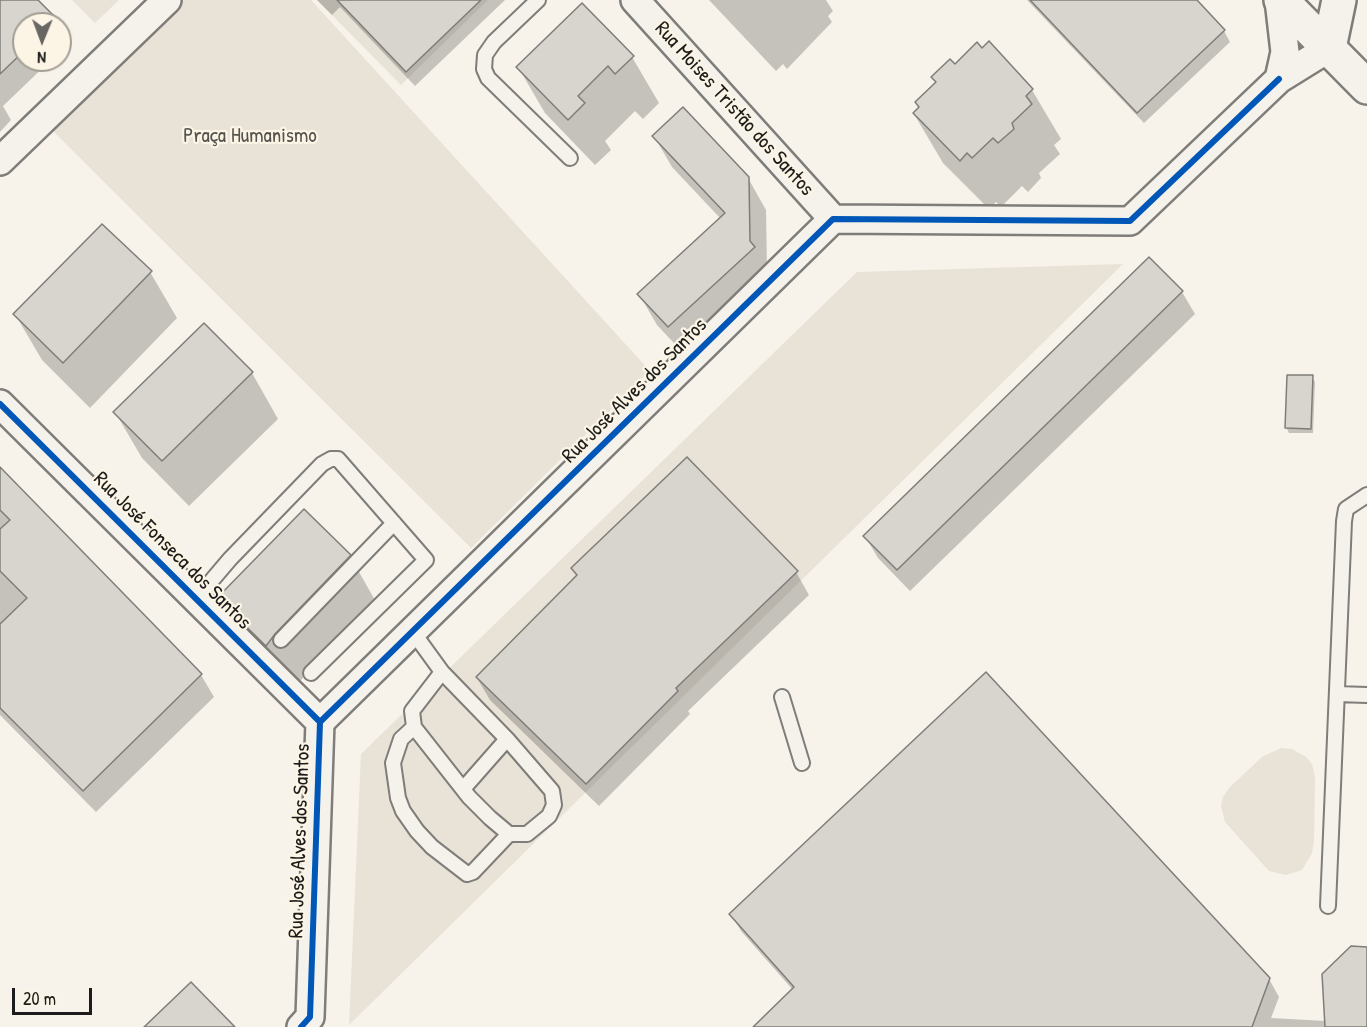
<!DOCTYPE html>
<html>
<head>
<meta charset="utf-8">
<style>
	body { margin:0 }
	#map { position:relative; width:1367px; height:1027px; overflow:hidden; background:#f7f3ea; font-family:"Patrick Hand",sans-serif }
	canvas { display:block }
	.north { position:absolute; left:12px; top:12px; width:60px; height:60px; box-sizing:border-box; background:#fcf5e5; border:2px solid #a29e95; border-radius:50%; rotate:181deg; font-size:16px; font-weight:700; line-height:24px; text-align:center; color:#1c1c1c }
	.north::after { content:''; display:block; margin:auto; width:21px; height:27px; background:#696764; clip-path:polygon(50% 0,100% 100%,50% 72%,0 100%) }
	.scale { position:absolute; left:12px; top:988px; width:80px; height:27px; box-sizing:border-box; border:3px solid #1c1c1c; border-top:0; padding-left:8px; font-size:18px; line-height:21px; white-space:nowrap; color:#1c1c1c; -webkit-text-stroke:4px #fcf5e5; paint-order:stroke }
</style>
</head>
<body>
<div id="map">
<canvas width="1367" height="1027"></canvas>
<div class="north">N</div>
<div class="scale">20 m</div>
</div>
<script>
const c = document.querySelector('canvas').getContext('2d');
c.lineJoin = 'round';
function paint(path, color) { c.fillStyle = color; c.fill(path, 'evenodd'); }
const poly = rows => new Path2D(rows.map(r => 'M' + r).join(''));
function strokePath(path, color, width, dash) { c.strokeStyle = color; c.lineWidth = width; c.lineCap = dash ? 'butt' : 'round'; c.setLineDash(dash || []); c.stroke(path); }
function write(font, color, halo, rows, align = 'center') {
  c.font = font + ' "Patrick Hand",sans-serif'; c.lineWidth = 4.5; c.setLineDash([]); c.textBaseline = 'middle'; c.strokeStyle = halo; c.fillStyle = color; for (const [text, x, y, turn = 0] of rows) {
    c.save(); c.translate(x, y); c.rotate((+turn || 0) * Math.PI / 180); c.textAlign = isNaN(turn) ? turn : align; if (halo) c.strokeText(text, 0, 0); c.fillText(text, 0, 0); c.restore();
  }
}
paint(poly([
	[317,0,488,0,401,85]
]), '#e8e3d7');
paint(poly([
	[72,0,119,0,95,23],
	[184,0,311,0,650,371,471,548,51,129],
	[1123,264,349,1025,361,754,857,272],
	[1281,748,1292,749,1306,757,1312,764,1315,777,1314,841,1312,853,1302,870,1286,875,1269,871,1225,822,1221,806,1223,797,1230,787,1262,757]
]), '#e8e2d7');
paint(poly([
	[0,0,36,0,58,24,24,24,24,60,51,60,3,106,11,120,0,132],
	[317,0,505,0,415,86,340,7,332,15],
	[709,0,826,0,833,11,828,16,832,22,787,69,783,64,776,71],
	[1027,0,1195,0,1224,31,1230,42,1144,123],
	[60,27,69,42,60,51],
	[989,43,1032,90,1061,139,1054,145,1060,154,1039,173,1041,178,1028,192,1022,186,1001,207,996,202,989,209,943,163,914,114,937,83,933,77],
	[632,57,659,103,643,119,635,111,605,141,611,150,595,165,545,113,518,67],
	[654,136,748,178,766,210,767,270,687,357,657,325,639,294,721,219,672,167],
	[1149,259,1182,292,1195,314,910,591,878,558,865,536],
	[150,272,177,318,90,408,42,360,15,314],
	[204,325,252,373,278,419,189,506,142,458,115,412],
	[1312,377,1315,382,1313,433,1289,433,1286,427],
	[0,471,201,675,214,697,96,812,0,715],
	[350,556,376,602,301,680,293,691,246,644,219,598],
	[572,568,796,572,809,595,688,711,690,714,599,806,490,700,477,678,577,577],
	[731,914,1269,979,1279,997,1271,1018,1326,1021,1367,949,1367,1027,755,1027,793,990,741,931]
]), '#0003');
const building = poly([
	[0,0,38,0,62,24,24,24,24,51,0,74,0,0],
	[337,0,481,0,406,72,337,0],
	[1030,0,1197,0,1225,30,1137,113,1030,0],
	[582,3,634,56,615,74,608,66,578,96,585,103,568,120,516,67,582,3],
	[989,41,1033,89,1026,96,1032,104,1012,123,1014,129,998,143,993,138,972,158,967,153,960,161,913,113,919,107,915,102,936,82,931,77,950,59,955,64,977,42,982,48,989,41],
	[683,107,749,177,750,241,755,247,668,327,637,294,725,213,652,136,683,107],
	[102,224,152,271,63,363,13,314,102,224],
	[1149,257,1183,291,897,570,863,536,1149,257],
	[204,323,253,372,162,461,113,412,204,323],
	[1287,375,1313,375,1311,429,1285,428,1287,375],
	[687,457,798,571,676,688,678,691,586,784,476,677,577,575,571,568,687,457],
	[0,467,202,674,83,791,0,708,0,624,27,598,0,571,0,529,10,520,0,510,0,467],
	[304,509,351,555,275,634,266,646,217,598,304,509],
	[986,672,1270,978,1252,1027,753,1027,794,987,729,914,986,672],
	[1351,946,1367,947,1367,1027,1325,1027,1322,974,1351,946],
	[191,982,235,1027,144,1027,191,982]
]);
paint(building, '#d8d5cf');
strokePath(building, '#7f7d79', 1.5);
const lane = poly([
	[538,0,494,42,485,55,484,69,488,78,570,158],
	[196,599,230,559,322,464,331,459,338,459,426,560,311,673],
	[413,632,442,672,507,739,552,791,554,805,549,816,527,834,509,834,490,818,469,797,414,727,412,711,442,672],
	[281,640,394,523],
	[1337,694,1367,695],
	[782,697,802,763],
	[414,727,401,739,393,763,398,798,403,811,417,831,432,847,467,874,473,872,509,834],
	[463,789,507,739],
	[1328,906,1344,521,1346,509,1367,495]
]);
const street = poly([
	[635,0,833,219],
	[1279,0,1285,52,1279,79,1329,48],
	[0,161,167,0],
	[0,404,320,722],
	[301,1027,310,1017,320,722,833,219,1130,221,1279,79]
]);
const secondary = poly([
	[1281,0,1367,87],
	[1329,48,1339,0]
]);
strokePath(lane, '#7f7d79', 18);
strokePath(street, '#7f7d79', 32);
strokePath(secondary, '#7f7d79', 38);
strokePath(lane, '#f5f2ec', 14);
strokePath(street, '#f5f2ec', 27);
strokePath(secondary, '#f5f2ec', 33);
strokePath(poly([
	[0,404,320,722],
	[301,1027,310,1017,320,722,833,219,1130,221,1279,79]
]), '#0057b8', 6);
write('21px', '#1c1c1c', '#fcf5e5', [
	["Rua Moises Tristão dos Santos",734,109,48],
	["Rua José Alves dos Santos",635,391,-45],
	["Rua José Fonseca dos Santos",172,551,45],
	["Rua José Alves dos Santos",300,841,-88]
]);
write('21px', '#555450', '#fcf5e5', [
	["Praça Humanismo",250,136]
]);
</script>
</body>
</html>
